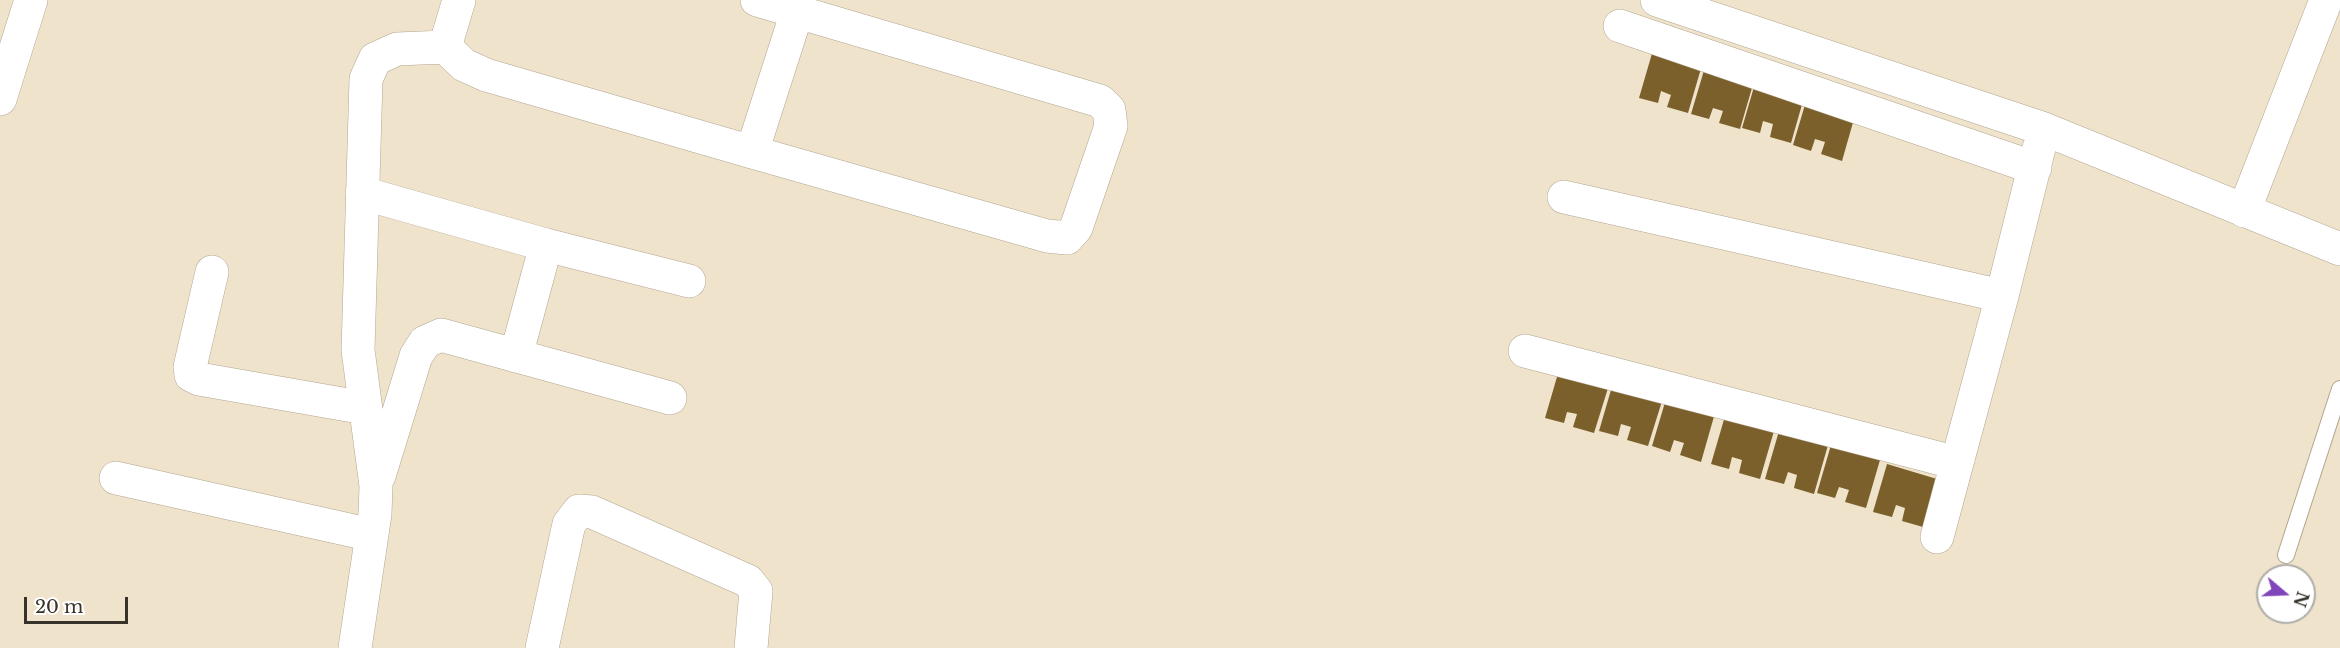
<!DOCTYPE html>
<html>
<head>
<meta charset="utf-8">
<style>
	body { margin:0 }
	#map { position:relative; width:2340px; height:648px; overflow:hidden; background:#f0e3cc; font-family:"Libre Baskerville",serif }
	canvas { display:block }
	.north { position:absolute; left:2256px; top:564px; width:60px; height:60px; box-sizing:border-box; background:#fff; border:2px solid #afadaa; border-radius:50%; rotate:109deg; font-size:16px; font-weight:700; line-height:24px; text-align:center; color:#38332a }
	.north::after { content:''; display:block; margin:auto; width:21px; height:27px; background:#8045ba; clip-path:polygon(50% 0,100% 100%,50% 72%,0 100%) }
	.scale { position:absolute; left:24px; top:597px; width:104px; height:27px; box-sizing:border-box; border:3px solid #38332a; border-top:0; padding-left:8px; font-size:18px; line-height:21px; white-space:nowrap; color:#38332a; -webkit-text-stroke:4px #fff; paint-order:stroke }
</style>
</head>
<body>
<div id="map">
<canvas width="2340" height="648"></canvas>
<div class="north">N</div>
<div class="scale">20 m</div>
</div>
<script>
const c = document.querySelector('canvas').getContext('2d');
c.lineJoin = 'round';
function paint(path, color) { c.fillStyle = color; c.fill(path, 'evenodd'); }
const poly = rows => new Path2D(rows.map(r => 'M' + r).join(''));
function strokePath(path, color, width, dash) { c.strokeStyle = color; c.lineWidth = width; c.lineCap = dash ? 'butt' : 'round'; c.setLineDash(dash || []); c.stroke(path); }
paint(poly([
	[1653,50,1702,65,1688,113,1667,107,1671,95,1661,91,1658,103,1639,98],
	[1705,67,1754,81,1740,129,1719,123,1723,111,1713,108,1709,119,1691,114],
	[1756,80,1805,94,1791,143,1770,137,1773,124,1763,121,1760,133,1742,128],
	[1807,98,1856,112,1842,161,1821,154,1825,142,1815,139,1811,151,1793,145],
	[1559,370,1609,385,1594,433,1573,427,1577,414,1567,412,1564,423,1545,418],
	[1613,383,1663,398,1648,446,1627,440,1631,427,1621,424,1618,436,1599,431],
	[1666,399,1715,413,1701,462,1680,455,1684,443,1674,440,1670,452,1652,446],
	[1725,416,1774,431,1760,479,1739,473,1742,460,1732,457,1729,469,1711,464],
	[1779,431,1828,445,1814,494,1794,488,1797,475,1788,472,1784,484,1765,479],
	[1831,445,1880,460,1866,508,1845,502,1849,490,1839,487,1835,498,1817,493],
	[1887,464,1937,479,1923,527,1902,521,1905,508,1896,505,1892,517,1873,512]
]), '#7c602b');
const service = poly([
	[2286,555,2340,389]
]);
const minor = poly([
	[1657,0,2044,129,2340,249],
	[1620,26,2035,168],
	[445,47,464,65,486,75,752,152,1047,236,1067,238,1076,228,1111,126,1109,110,1100,101,757,0],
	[0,99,31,0],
	[752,152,797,12],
	[362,193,546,245,689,281],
	[1564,197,2002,296],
	[2244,211,2326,0],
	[212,272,190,367,191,375,199,379,365,408],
	[1525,351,1957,463],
	[516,356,546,245],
	[379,476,416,356,425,342,441,335,670,398],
	[116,478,372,535],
	[1937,537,2002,296,2039,148],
	[355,648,375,514,376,486,358,350,366,79,375,59,397,49,445,47,459,0],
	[542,648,569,524,579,511,592,512,748,581,756,591,751,648]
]);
strokePath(service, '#b2a690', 18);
strokePath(minor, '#b2a690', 34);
strokePath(service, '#fff', 16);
strokePath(minor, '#fff', 33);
</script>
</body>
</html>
